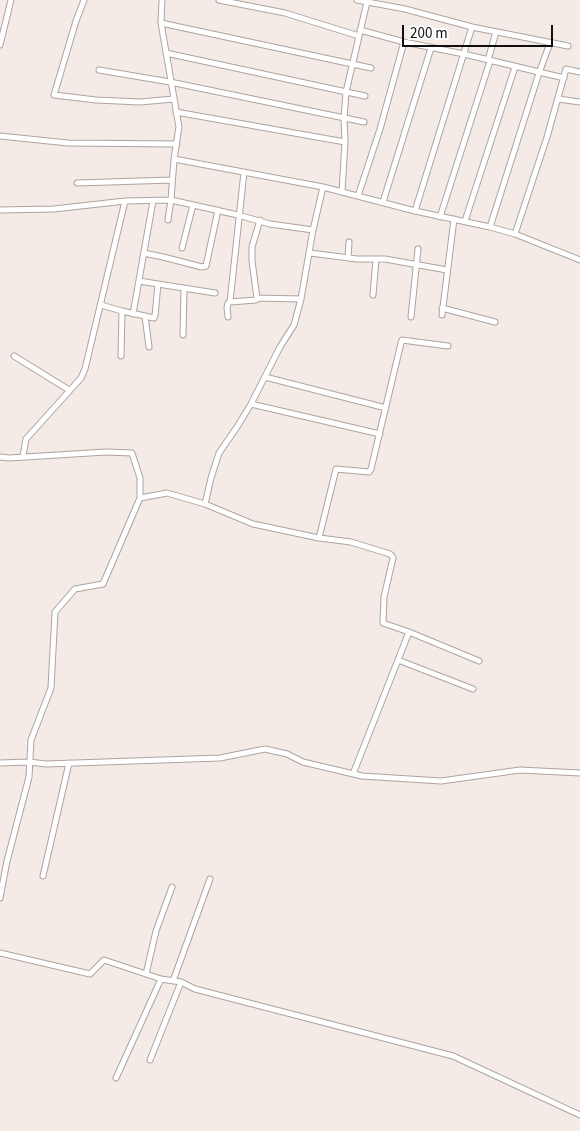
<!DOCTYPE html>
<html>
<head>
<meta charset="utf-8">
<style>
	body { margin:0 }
	#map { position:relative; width:580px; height:1131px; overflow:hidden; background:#f4eae6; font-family:"Source Sans 3",sans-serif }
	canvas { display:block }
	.scale { position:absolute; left:402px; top:25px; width:151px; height:22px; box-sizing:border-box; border:2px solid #120e0d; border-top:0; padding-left:6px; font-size:15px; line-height:18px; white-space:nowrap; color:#120e0d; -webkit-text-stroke:4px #fff; paint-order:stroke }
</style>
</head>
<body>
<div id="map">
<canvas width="580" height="1131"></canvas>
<div class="scale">200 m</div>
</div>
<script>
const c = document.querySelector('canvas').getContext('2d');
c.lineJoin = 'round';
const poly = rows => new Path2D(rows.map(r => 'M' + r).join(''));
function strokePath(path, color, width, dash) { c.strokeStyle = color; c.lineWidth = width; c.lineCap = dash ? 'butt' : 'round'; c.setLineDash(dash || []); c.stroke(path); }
const minor = poly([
	[84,0,76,21,54,95,96,100,140,102,174,99],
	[162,0,161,23,179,127,174,159,171,200,168,220],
	[219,0,285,13,359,36],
	[357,0,405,9,472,27,568,46],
	[161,23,371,68],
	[360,30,404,42,464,54,564,78],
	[0,45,11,0],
	[166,53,365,96],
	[488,60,496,32],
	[99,70,170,82,364,122],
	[558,99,580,102],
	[176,112,345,142],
	[0,136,68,143,177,144],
	[174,159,323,187,415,211,490,227,515,234,580,260],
	[77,183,172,180],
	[342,191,345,142,344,119,346,92,367,2],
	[358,196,380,129,404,42],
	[383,202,431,48],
	[0,210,54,209,125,201,171,200,238,215,270,224,313,230],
	[415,211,472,27],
	[440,217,490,61],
	[465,221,515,67],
	[490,227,539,73,550,43],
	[515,234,547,137,566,69,580,72],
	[182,248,193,205],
	[144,253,163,257,202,267,206,266,218,210],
	[310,253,357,259,385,259,447,270],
	[348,257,349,242],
	[139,281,215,293],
	[373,295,376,259],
	[257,298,252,261,252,247,260,220],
	[230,302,244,172],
	[101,305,122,311,154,318,155,316,158,284],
	[442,308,495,322],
	[133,314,153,201],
	[442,315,454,219],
	[145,316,149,347],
	[228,317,227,307,228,303,230,302,256,300,257,298,301,299],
	[411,317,418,249],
	[183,335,184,289],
	[14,356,69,390],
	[121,356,122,311],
	[265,377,386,408],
	[251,404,380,434],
	[23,456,26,439,81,378,85,369,125,201],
	[0,457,9,458,106,452,132,453,140,478,140,498,103,584,75,589,55,612,51,688,31,740,29,777,7,861,0,898],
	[140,498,167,493,205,504,253,524,319,538,351,542,390,554,392,556,393,558,384,597,383,623,409,632,353,774],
	[205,504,211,478,219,453,237,427,251,404,280,347,294,325,301,299,313,230,323,187],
	[319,538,336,469,369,472,371,469,401,343,402,340,448,346],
	[409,632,479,661],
	[398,660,473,689],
	[0,763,29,762,46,764,220,758,265,749,287,754,303,762,362,776,441,781,520,770,580,773],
	[43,876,69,763],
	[0,953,90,974,104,960,161,979,181,982,195,989,453,1056,580,1115],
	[146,974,156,931,172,887],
	[173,981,210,879],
	[150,1060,181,982],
	[116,1078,161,979]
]);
strokePath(minor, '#ada4a0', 7);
strokePath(minor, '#fff', 5);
</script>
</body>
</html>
